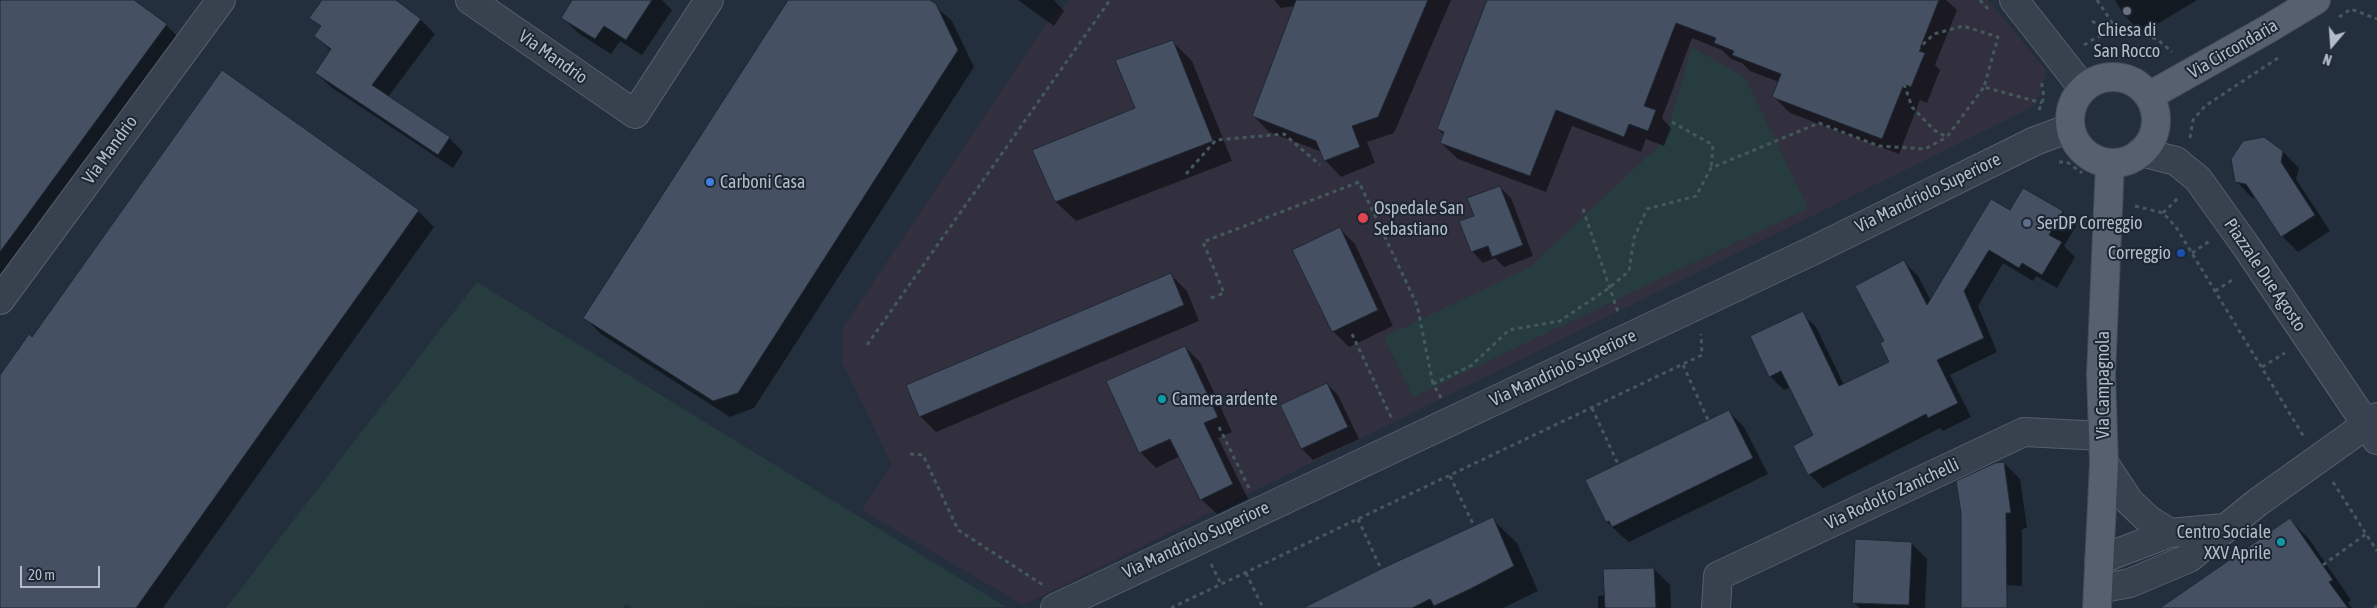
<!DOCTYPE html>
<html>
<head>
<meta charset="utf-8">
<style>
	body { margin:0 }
	#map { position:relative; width:2377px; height:608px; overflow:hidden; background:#242f3e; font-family:"Asap Condensed",sans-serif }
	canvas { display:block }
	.north { position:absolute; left:2307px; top:20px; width:50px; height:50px; -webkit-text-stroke:4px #1d2633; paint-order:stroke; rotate:198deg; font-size:14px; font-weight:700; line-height:20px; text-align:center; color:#b4bcc9 }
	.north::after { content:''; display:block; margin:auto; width:18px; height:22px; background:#b4bcc9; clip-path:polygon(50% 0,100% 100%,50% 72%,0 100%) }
	.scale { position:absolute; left:20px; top:566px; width:80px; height:22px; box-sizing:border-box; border:2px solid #b4bcc9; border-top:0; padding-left:6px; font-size:15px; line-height:18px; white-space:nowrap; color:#b4bcc9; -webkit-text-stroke:4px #1d2633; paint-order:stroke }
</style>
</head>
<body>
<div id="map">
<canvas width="2377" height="608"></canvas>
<div class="north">N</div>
<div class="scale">20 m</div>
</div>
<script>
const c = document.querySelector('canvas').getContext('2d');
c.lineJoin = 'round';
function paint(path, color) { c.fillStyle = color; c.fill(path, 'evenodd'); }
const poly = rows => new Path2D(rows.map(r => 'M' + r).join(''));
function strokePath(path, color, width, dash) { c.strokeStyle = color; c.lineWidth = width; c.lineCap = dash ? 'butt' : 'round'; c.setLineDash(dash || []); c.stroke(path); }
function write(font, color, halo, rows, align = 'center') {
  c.font = font + ' "Asap Condensed",sans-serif'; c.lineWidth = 4; c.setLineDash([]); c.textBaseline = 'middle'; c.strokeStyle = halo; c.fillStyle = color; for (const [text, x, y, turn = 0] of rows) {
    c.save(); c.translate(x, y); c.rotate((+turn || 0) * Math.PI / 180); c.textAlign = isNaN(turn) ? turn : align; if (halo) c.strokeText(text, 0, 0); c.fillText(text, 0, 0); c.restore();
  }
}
paint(poly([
	[1070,0,1988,0,2047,71,2035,106,1023,605,862,510,892,465,842,362,842,329,1043,28]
]), '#32303f');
paint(poly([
	[1692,47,1745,78,1808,208,1413,397,1384,337,1529,268,1665,140],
	[477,282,1006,607,633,608,626,604,623,608,226,608]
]), '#263c3f');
paint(poly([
	[0,0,132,0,166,25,182,41,0,290],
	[324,0,394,0,421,20,435,34,388,97,449,138,463,152,453,168,331,87,316,73,331,51,316,36,322,28,311,18],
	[574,0,662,0,672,10,642,55,620,41,611,54,578,33,562,17],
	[789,0,928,0,952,21,974,67,754,408,730,417,601,334,585,318],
	[1018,0,1054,0,1064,11,1054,26],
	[1274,0,1451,0,1394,133,1367,142,1375,163,1341,177,1325,160,1322,152,1269,132,1253,115,1295,6,1281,8],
	[1488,0,1946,0,1957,10,1935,65,1940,70,1927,103,1920,100,1899,154,1790,113,1774,97,1779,82,1750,71,1742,63,1731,59,1722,50,1692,38,1662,118,1671,128,1664,146,1646,139,1641,152,1572,126,1546,192,1458,159,1441,143,1444,135,1438,129],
	[2115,0,2197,0,2142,33,2125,16],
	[1172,41,1192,61,1232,161,1076,221,1056,202,1137,109],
	[222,72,418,211,434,227,163,608,0,608,0,377,32,339],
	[2283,152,2299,168,2296,179,2330,231,2298,252,2282,236,2257,198,2252,198,2236,181],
	[1500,187,1511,198,1533,256,1504,267,1495,258,1483,263,1472,251,1476,216],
	[2010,212,2062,212,2076,226,2064,246,2075,257,2057,288,2036,276,2033,281,2003,263,1978,306,1997,352,1950,375,1971,417,1943,431,1940,428,1823,488,1809,474,1815,436,1791,387,1784,390,1770,376,1802,313,1816,327,1844,385,1891,362,1885,342,1904,262,1918,276,1931,301],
	[1339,228,1355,244,1393,326,1349,347,1333,331],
	[1171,275,1187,291,1199,321,936,432,920,416],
	[1185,347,1200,362,1232,432,1218,438,1248,499,1217,514,1201,499,1180,456,1156,468,1140,452],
	[1327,384,1338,395,1359,439,1313,460,1302,449,1282,405],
	[1728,411,1744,427,1768,474,1629,542,1623,537,1607,522],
	[2004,463,2020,479,2027,528,2022,529,2022,586,2005,585,2004,608,1962,608],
	[1492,519,1517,543,1538,591,1503,608,1362,608],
	[2290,520,2309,539,2351,600,2348,603,2352,608,2162,608],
	[1911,543,1927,559,1925,608,1859,608,1854,602],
	[1654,569,1670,585,1671,608,1598,608,1598,596,1606,595]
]), '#0007');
const building = poly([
	[0,0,134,0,167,24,0,252,0,0],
	[322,0,396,0,421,19,372,85,450,137,438,155,315,73,331,49,314,36,321,26,309,18,322,0],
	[572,0,652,0,626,40,604,26,595,39,561,18,572,0],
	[788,0,930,0,936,4,958,50,738,393,713,401,583,318,788,0],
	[1296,0,1428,0,1378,117,1352,126,1360,147,1324,161,1316,141,1252,116,1296,0],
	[1487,0,1939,0,1919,51,1925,53,1911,87,1904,84,1882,139,1772,97,1781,74,1732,55,1734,51,1714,43,1716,38,1676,23,1644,106,1656,110,1648,131,1629,124,1624,137,1556,110,1530,176,1440,143,1444,132,1437,129,1487,0],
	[1173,40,1213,141,1055,202,1032,150,1135,108,1115,60,1173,40],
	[222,70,419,210,136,608,0,608,0,375,29,334,32,337,222,70],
	[2264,137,2283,151,2281,162,2315,215,2281,237,2246,184,2235,182,2231,159,2243,141,2264,137],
	[1500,186,1523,245,1492,257,1488,246,1471,252,1459,221,1474,216,1467,198,1500,186],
	[2023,188,2063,211,2049,235,2062,242,2042,275,2022,263,2019,268,1989,250,1964,291,1984,338,1937,360,1958,403,1928,418,1926,414,1808,475,1793,446,1813,435,1781,371,1769,377,1750,336,1803,311,1839,386,1889,362,1880,343,1884,341,1855,286,1904,260,1927,305,1991,199,2010,210,2023,188],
	[1340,227,1378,310,1332,332,1292,250,1340,227],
	[1171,273,1184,305,919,417,906,385,1171,273],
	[1185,346,1218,417,1204,423,1233,484,1200,500,1170,439,1139,453,1106,381,1185,346],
	[1327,383,1348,427,1301,449,1280,405,1327,383],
	[1729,410,1753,458,1612,527,1609,521,1606,522,1585,480,1729,410],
	[2004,462,2011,513,2006,513,2007,608,1961,608,1961,513,1956,481,1995,463,2004,462],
	[1493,517,1514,566,1472,588,1434,606,1430,599,1412,608,1303,608,1381,569,1493,517],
	[2290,518,2333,580,2329,582,2348,608,2160,608,2290,518],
	[1855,539,1912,542,1909,605,1852,603,1855,539],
	[1654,568,1656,608,1605,608,1603,569,1654,568]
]);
paint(building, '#455162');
strokePath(building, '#1f2835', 1);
const minor = poly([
	[470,0,635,114,709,0],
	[2014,0,2083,88],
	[2141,152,2176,161,2198,179,2246,246,2377,440],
	[0,300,221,0],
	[2104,463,2129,501,2149,520,2170,533,2224,528],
	[2099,560,2170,533],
	[2098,589,2130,583,2189,558,2258,502,2377,417],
	[1055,608,1814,250,2035,141,2070,128],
	[1716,608,1718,576,2024,432,2103,436]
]);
const major = poly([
	'2070 120a43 43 0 1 1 86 0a43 43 0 1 1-86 0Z',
	[2149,96,2268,29,2316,0],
	[2097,608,2104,463,2101,375,2110,163]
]);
strokePath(minor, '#565f6c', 30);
strokePath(major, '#414a57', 30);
strokePath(poly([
	[1980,0,1988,9],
	[2097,0,2119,33],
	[2339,17,2351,9,2377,19],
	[2092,21,2113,34],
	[2084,45,2097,37,2130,31,2157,39,2172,52],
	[1917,50,1934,34,1963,26,1998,37,1984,87,2042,103],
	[1904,84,1912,107,1934,130,1947,137,1984,87],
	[2039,110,2044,97,2041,80],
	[1672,122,1713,145,1711,168],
	[2190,138,2193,120,2205,106,2278,58],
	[2059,162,2067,162,2082,173],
	[1186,174,1216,140,1284,134,1320,165],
	[2135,206,2163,213,2176,227,2304,437],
	[1583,209,1618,312],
	[2163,213,2178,198],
	[2192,253,2211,240],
	[2215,291,2234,279],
	[1211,298,1224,293,1203,242,1359,182,1417,305,1433,384],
	[1352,334,1392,419],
	[867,345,1110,0],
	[1683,365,1708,420],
	[2262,367,2285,353],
	[1441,398,1433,384,1472,365,1509,330,1560,321,1609,288,1629,271,1634,238,1647,209,1696,196,1711,168,1819,123,1879,146,1925,149,1947,137],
	[1592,408,1618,464],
	[1219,427,1249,488],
	[910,454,923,455,958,530,1043,585],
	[1450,476,1474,526],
	[2333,482,2377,551],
	[1358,519,1381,569],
	[1211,564,1221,584],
	[2323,565,2366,534],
	[1246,573,1263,608],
	[1171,608,1702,355,1701,334],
	[2374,608,2377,606]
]), '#44595c', 3, [4, 4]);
strokePath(minor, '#38414e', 28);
strokePath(major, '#56606e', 28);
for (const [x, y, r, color] of [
	[2127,11,5,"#6b7280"],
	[710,182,5,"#3f7fe0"],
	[1363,218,6,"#e0444e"],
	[2027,223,5,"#5c6f8a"],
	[2181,253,5,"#1a4fb4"],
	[1162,399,5,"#0f9aa8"],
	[2281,542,5,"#0f9aa8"]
]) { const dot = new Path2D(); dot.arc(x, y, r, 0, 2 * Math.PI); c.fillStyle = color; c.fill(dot); strokePath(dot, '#1d2633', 2); }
write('18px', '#b4bcc9', '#1d2633', [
	["Chiesa di",2127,30,"center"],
	["San Rocco",2127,51,"center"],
	["Carboni Casa",720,182],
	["Ospedale San",1374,208],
	["Sebastiano",1374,229],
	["SerDP Correggio",2037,223],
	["Correggio",2171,253,"right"],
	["Camera ardente",1172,399],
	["Centro Sociale",2271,532,"right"],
	["XXV Aprile",2271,553,"right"]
], 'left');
write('18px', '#b4bcc9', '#1d2633', [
	["Via Circondaria",2233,49,-30],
	["Via Mandrio",553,57,35],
	["Via Mandrio",110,150,-54],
	["Via Mandriolo Superiore",1928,193,-26],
	["Piazzale Due Agosto",2265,275,56],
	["Via Mandriolo Superiore",1563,368,-25],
	["Via Campagnola",2103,385,-90],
	["Via Rodolfo Zanichelli",1892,494,-25],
	["Via Mandriolo Superiore",1196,540,-25]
]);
</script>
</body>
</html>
